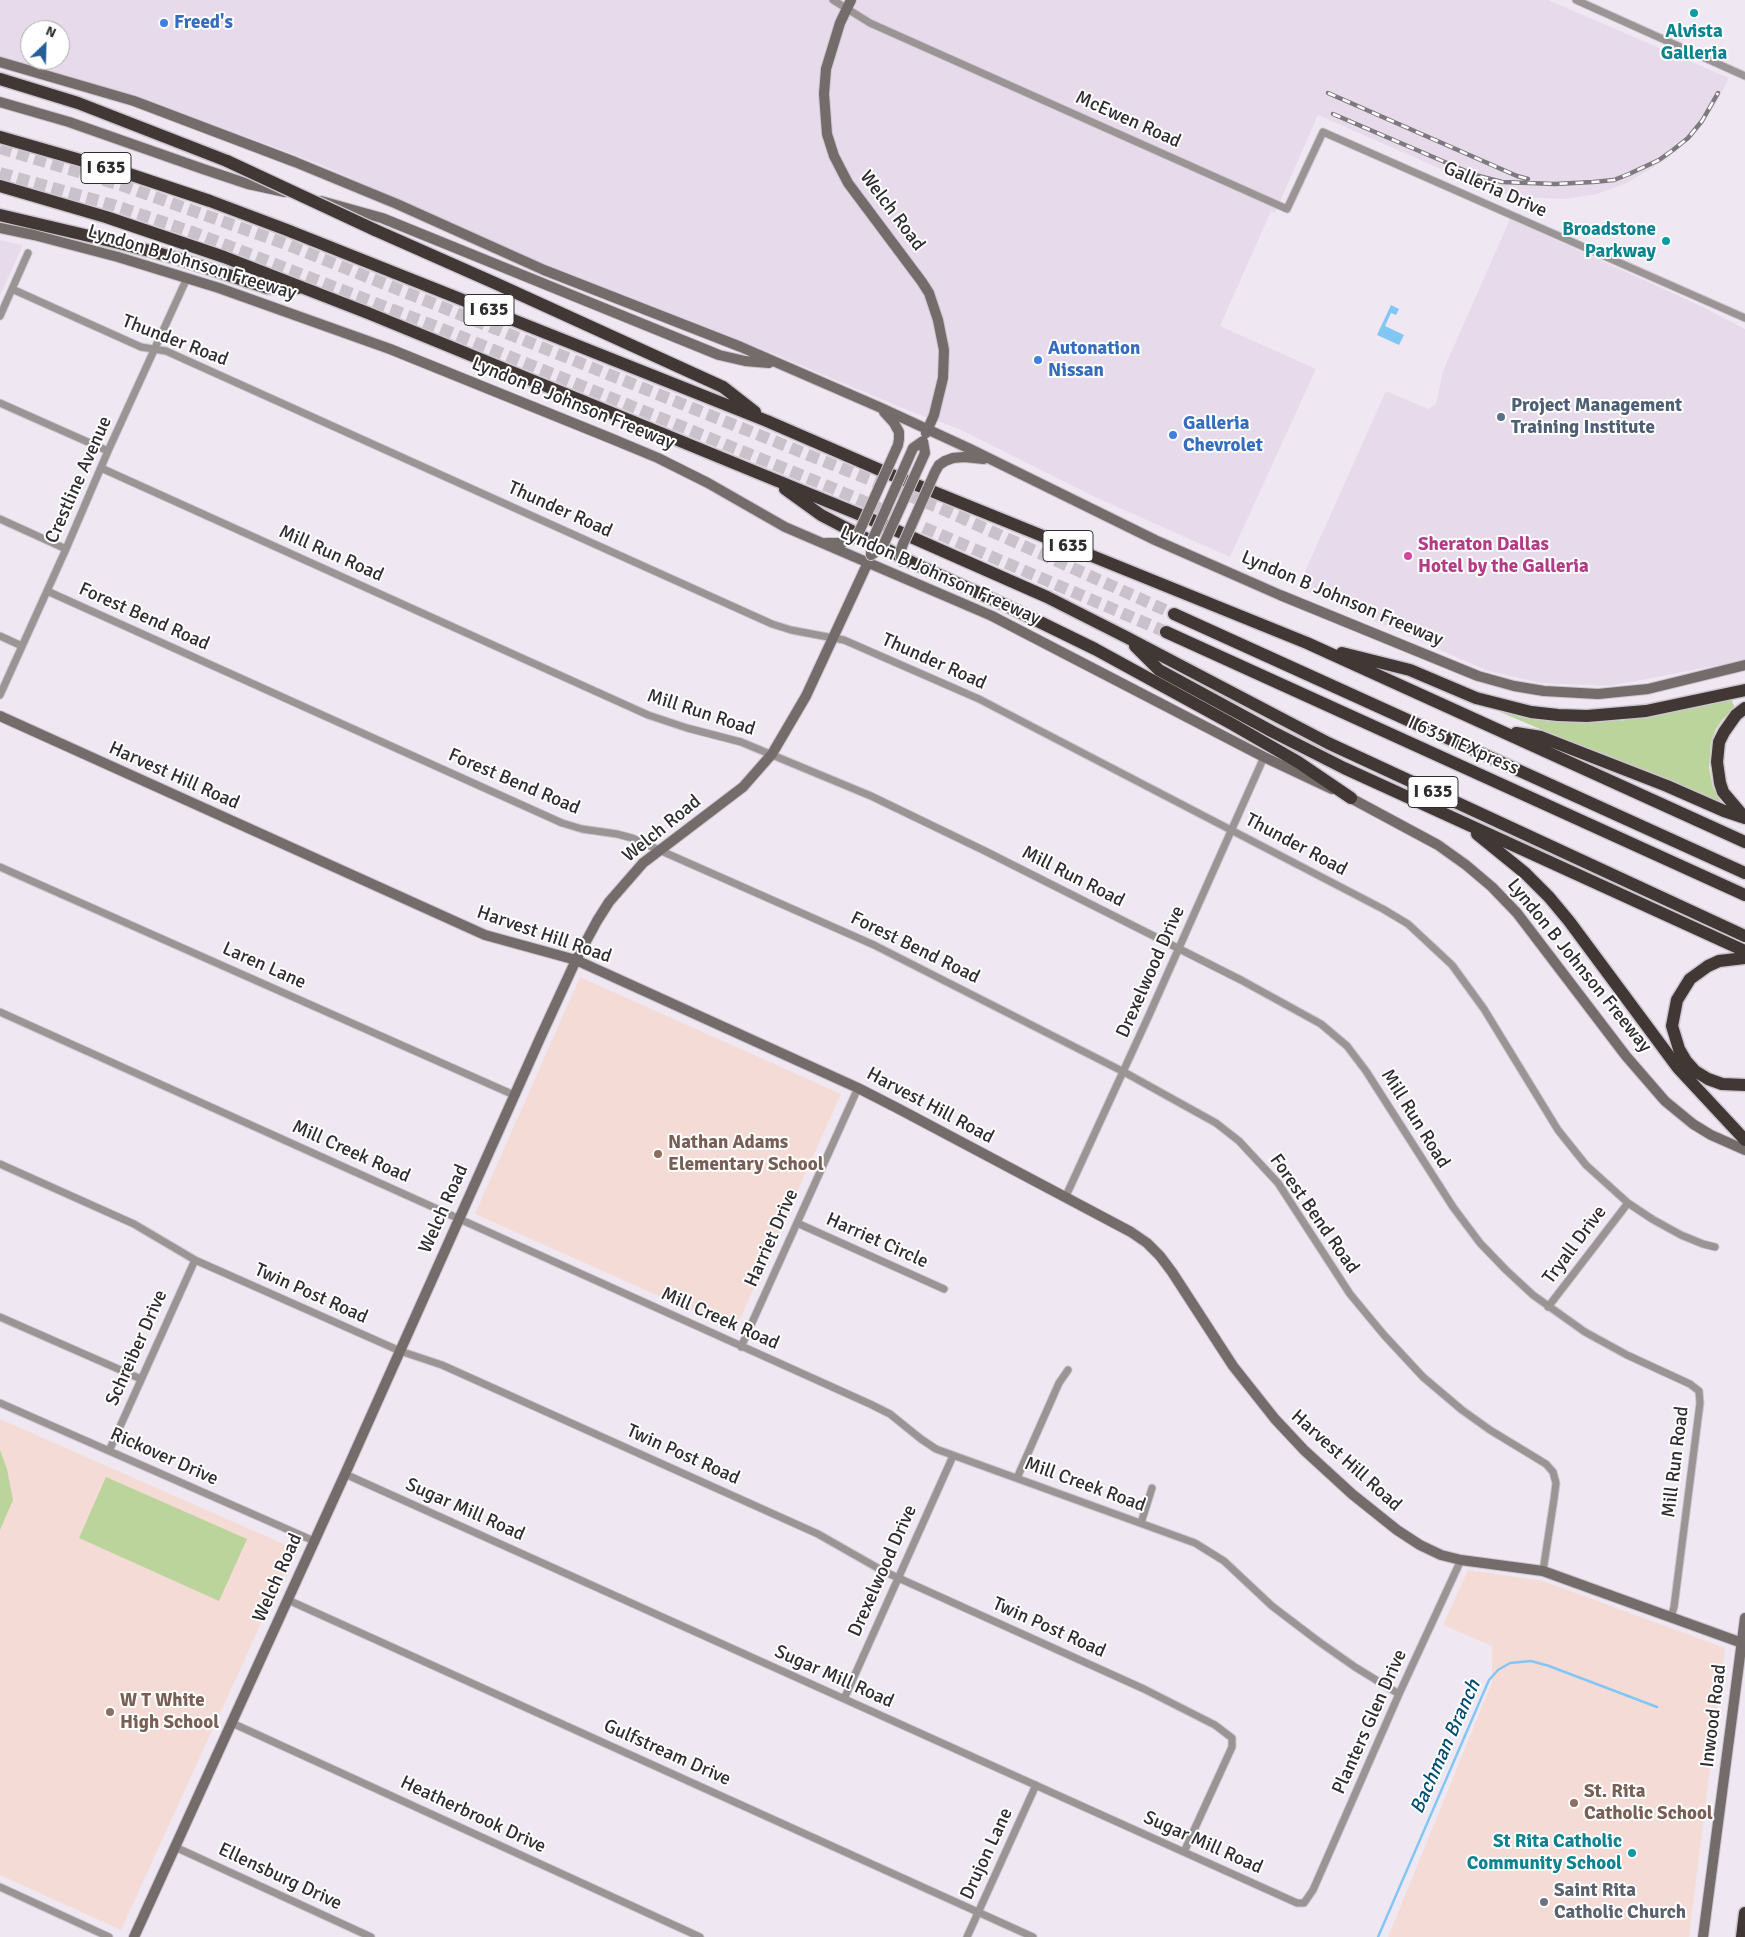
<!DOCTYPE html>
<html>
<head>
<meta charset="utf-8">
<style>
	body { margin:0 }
	#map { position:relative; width:1745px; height:1937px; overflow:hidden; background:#efe8f2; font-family:Signika,sans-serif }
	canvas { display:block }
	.north { position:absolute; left:20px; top:20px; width:50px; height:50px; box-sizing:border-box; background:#fff; border:1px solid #acabac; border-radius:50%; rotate:24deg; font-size:14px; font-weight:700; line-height:20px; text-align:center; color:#2f2c30 }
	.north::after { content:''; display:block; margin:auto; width:18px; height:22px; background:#265f97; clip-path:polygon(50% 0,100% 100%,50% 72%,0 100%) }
</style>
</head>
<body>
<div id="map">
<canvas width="1745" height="1937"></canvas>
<div class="north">N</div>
</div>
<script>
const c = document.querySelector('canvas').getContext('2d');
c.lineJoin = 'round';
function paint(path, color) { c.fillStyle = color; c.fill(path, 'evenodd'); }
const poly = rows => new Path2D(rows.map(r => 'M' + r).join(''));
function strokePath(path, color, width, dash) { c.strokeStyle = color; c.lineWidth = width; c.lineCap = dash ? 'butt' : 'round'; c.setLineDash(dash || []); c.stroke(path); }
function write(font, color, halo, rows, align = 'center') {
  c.font = font + ' Signika,sans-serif'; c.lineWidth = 4; c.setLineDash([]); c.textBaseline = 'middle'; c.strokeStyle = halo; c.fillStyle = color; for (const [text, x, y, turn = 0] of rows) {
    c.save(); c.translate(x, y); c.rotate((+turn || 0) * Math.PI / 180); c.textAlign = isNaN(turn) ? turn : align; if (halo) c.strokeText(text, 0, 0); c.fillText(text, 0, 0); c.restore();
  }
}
paint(poly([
	[0,0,1548,0,1729,78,1716,104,1699,128,1667,159,1627,183,1597,194,1566,199,1517,197,1484,188,1318,115,1275,213,1271,211,1220,326,1316,369,1230,557,1095,497,959,429,907,410,765,350,560,271,317,163,225,129,0,56],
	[30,30,60,30,60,60,30,60],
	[1510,219,1703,307,1745,329,1745,660,1610,686,1541,683,1488,671,1298,587,1386,391,1428,409,1436,404,1443,371],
	[0,240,23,245,0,295]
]), '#e7dbeb');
paint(poly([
	[580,977,841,1094,735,1330,475,1214],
	[0,1419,295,1549,121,1930,0,1875],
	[1468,1570,1543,1581,1725,1648,1689,1937,1388,1937,1492,1682,1492,1646,1443,1625]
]), '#f5dbd6');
paint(poly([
	[1731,699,1735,708,1723,719,1716,729,1711,742,1709,768,1713,787,1723,806,1671,781,1571,742,1500,712,1545,719,1620,721,1670,712],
	[0,1450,7,1469,13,1500,0,1530],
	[106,1477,247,1539,219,1601,79,1538]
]), '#bbd49c');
paint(poly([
	[1391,305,1399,309,1396,315,1391,313,1385,326,1404,335,1399,345,1377,335]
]), '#82c6f4');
strokePath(poly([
	[1378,1937,1489,1680,1498,1670,1510,1663,1531,1661,1549,1666,1657,1707]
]), '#82c6f4', 2.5);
strokePath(poly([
	[0,148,124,186,283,243,940,508,1174,614],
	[0,173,113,205,195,233,437,327,830,487,1166,632]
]), '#c9c2cb', 12, [12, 6]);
const street = poly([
	[833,0,870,23,1287,209,1323,132,1745,318],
	[1576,0,1745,76],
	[12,289,141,347,166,351,772,624,791,630,844,640,979,699,1383,909,1408,924,1452,965,1484,1009,1558,1130,1586,1165,1628,1203,1652,1219,1681,1235,1703,1244,1715,1247],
	[0,316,28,253],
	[0,403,108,451],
	[101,468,648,715,687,728,741,742,871,796,985,851,1241,980,1321,1024,1347,1046,1366,1071,1453,1207,1480,1243,1506,1270,1533,1295,1585,1332,1627,1355,1690,1384,1699,1391,1700,1403,1674,1607,1671,1617],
	[0,519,66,549],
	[47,591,562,823,582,829,617,834,632,838,874,945,1124,1072,1216,1123,1239,1141,1278,1183,1350,1294,1384,1335,1423,1377,1462,1410,1490,1430,1546,1464,1553,1472,1556,1483,1554,1499,1543,1571],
	[0,636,22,646],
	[0,695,66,549,108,451,187,278],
	[0,867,514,1095],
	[0,1012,870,1404,890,1414,921,1439,936,1449,1195,1543,1224,1561,1272,1606,1318,1641,1355,1667,1399,1694],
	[0,1164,134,1224,195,1260,400,1351,442,1365,818,1534,883,1571,1144,1689,1215,1725,1232,1738,1232,1747,1184,1852],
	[1065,1198,1150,1013,1264,757],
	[797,1223,944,1289],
	[1548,1307,1628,1203],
	[0,1317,141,1379],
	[741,1347,858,1088],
	[0,1403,314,1541],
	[109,1451,195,1260],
	[345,1474,1297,1903,1304,1903,1313,1890,1399,1694,1461,1560],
	[1017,1478,1059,1383,1068,1370],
	[1141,1523,1152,1488],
	[288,1600,1033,1937],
	[844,1699,953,1456],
	[232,1723,700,1937],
	[175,1847,371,1937],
	[0,1887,109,1937],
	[967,1937,1036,1785]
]);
const secondary = poly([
	[851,0,840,23,826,69,824,94,827,134,834,156,848,183,922,282,929,293,938,320,944,350,943,378,934,415,926,433],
	[0,62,134,101,295,162,397,204,544,270,741,347,879,407,968,448,1155,540,1280,595,1478,676,1514,686,1544,691,1598,694,1648,689,1745,665],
	[0,102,69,122,203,169,248,184,285,192],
	[321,201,382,218,719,355,745,361,769,363],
	[0,228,34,235,118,257,219,288,390,349,610,438,658,458,708,483,785,527,992,616,1264,757,1332,789],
	[884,412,894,423,899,432,899,439],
	[945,461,953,458,964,457,984,459],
	[826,543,841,543,851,540],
	[0,716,485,935,576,960,858,1088,899,1109,1131,1232,1147,1243,1160,1256,1172,1272,1233,1366,1275,1419,1304,1450,1352,1494,1397,1530,1420,1545,1441,1555,1461,1560,1543,1571,1745,1644],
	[1345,795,1438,845,1466,865,1492,887,1517,913,1626,1056,1665,1101,1693,1124,1711,1135,1745,1150],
	[134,1937,345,1474,541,1036,576,960,597,921,609,902,643,863,743,787,772,754,806,696,870,558],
	[1703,1937,1745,1618]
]);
const highway = poly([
	[0,79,78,103,227,161],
	[0,137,129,174,210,201,287,230,767,421,887,473,1307,643,1745,842],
	[0,186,106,217,224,257,368,313,868,518,1047,597,1126,637,1328,743,1745,936],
	[0,215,119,243,176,258,268,288,298,288],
	[375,230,497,284,723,387,755,412],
	[785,489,821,515,915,564,1005,605,1095,649,1232,724,1298,762,1351,798],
	[1174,614,1745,873],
	[1166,632,1745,895],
	[1135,646,1159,670,1273,732,1344,768,1745,951],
	[1342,653,1410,670,1476,698,1531,712,1558,715,1587,716,1646,711,1745,690],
	[1516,733,1541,737,1667,786,1724,811,1745,818],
	[1744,817,1723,792,1720,783,1717,762,1719,742,1724,732,1736,715,1745,708],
	[1477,834,1525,873,1549,897,1569,921,1678,1068,1745,1140],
	[1745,958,1719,961,1708,966,1690,979,1677,1000,1672,1026,1679,1049,1686,1061,1695,1071,1708,1079,1722,1084,1745,1085],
	[1742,1937,1745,1913]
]);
strokePath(street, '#ccc6cf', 9);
strokePath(secondary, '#ccc6cf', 12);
strokePath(highway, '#ccc6cf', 15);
strokePath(street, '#9a9594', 7);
strokePath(secondary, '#746c6a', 10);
strokePath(highway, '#413735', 12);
const rail = poly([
	[1328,93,1517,176,1528,179],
	[1333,114,1475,175,1502,182,1555,184,1593,182,1614,180,1629,174,1659,160,1673,150,1688,138,1702,121,1718,93]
]);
strokePath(rail, '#7d797f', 4.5);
strokePath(rail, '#fff', 2.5, [8]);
const secondaryBridge = poly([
	[923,441,925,453,882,548,871,555,871,543,913,448,923,441],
	[851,540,859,532,898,445,899,439],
	[902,562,900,553,903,544,935,472,939,465,945,461]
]);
const highwayBridge = poly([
	[227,161,375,230]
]);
strokePath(secondaryBridge, '#ccc6cf', 12, []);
strokePath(highwayBridge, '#ccc6cf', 15, []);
strokePath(secondaryBridge, '#746c6a', 10);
strokePath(highwayBridge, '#413735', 12);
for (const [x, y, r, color] of [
	[1694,13,5,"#0f9aa8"],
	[164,23,5,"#3f7fe0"],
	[1666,241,5,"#0f9aa8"],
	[1038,360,5,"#3f7fe0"],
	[1501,417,5,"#5c6f8a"],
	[1173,435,5,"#3f7fe0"],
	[1408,556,5,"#d1479c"],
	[658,1154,5,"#8d6e63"],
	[110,1712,5,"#8d6e63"],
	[1574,1803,5,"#8d6e63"],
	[1632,1853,5,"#0f9aa8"],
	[1544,1902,5,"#6b7280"]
]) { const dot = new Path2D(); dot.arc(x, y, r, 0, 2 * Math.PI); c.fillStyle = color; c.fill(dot); strokePath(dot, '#fff', 2); }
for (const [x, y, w] of [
	[106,168,50],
	[489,310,50],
	[1068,546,50],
	[1433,792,50]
]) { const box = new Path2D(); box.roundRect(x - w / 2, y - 15.5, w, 31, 4); c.fillStyle = '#fff'; c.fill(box); strokePath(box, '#2f2c30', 1); }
write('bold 18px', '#2f2c30', null, [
	["I 635",106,168],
	["I 635",489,310],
	["I 635",1068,546],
	["I 635",1433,792]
]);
write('bold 19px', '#366cbe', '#fff', [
	["Freed's",174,23],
	["Autonation",1048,349],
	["Nissan",1048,371],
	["Galleria",1183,424],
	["Chevrolet",1183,446]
], 'left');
write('bold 19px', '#0d838f', '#fff', [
	["Alvista",1694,32,"center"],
	["Galleria",1694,54,"center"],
	["Broadstone",1656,230],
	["Parkway",1656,252],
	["St Rita Catholic",1622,1842],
	["Community School",1622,1864]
], 'right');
write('19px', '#2f2c30', '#fff', [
	["McEwen Road",1128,120,24],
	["Galleria Drive",1495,190,24],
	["Welch Road",892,211,53],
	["Lyndon B Johnson Freeway",192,263,17],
	["Thunder Road",175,341,21],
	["Lyndon B Johnson Freeway",573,404,22],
	["Crestline Avenue",79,480,-66],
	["Thunder Road",560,510,24],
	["Mill Run Road",331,554,24],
	["Lyndon B Johnson Freeway",940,576,24],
	["Lyndon B Johnson Freeway",1342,599,23],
	["Forest Bend Road",144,617,24],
	["Thunder Road",934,662,24],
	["Mill Run Road",701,713,18],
	["I 635 TEXpress",1463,746,24],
	["Harvest Hill Road",174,776,24],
	["Forest Bend Road",514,782,23],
	["Welch Road",662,829,-39],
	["Thunder Road",1296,845,28],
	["Mill Run Road",1073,877,27],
	["Harvest Hill Road",544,935,19],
	["Forest Bend Road",915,948,26],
	["Laren Lane",264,966,24],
	["Lyndon B Johnson Freeway",1579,966,51],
	["Drexelwood Drive",1151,972,-66],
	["Harvest Hill Road",930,1106,28],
	["Mill Run Road",1415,1119,58],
	["Mill Creek Road",351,1152,24],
	["Welch Road",444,1209,-66],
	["Forest Bend Road",1314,1214,55],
	["Harriet Drive",772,1238,-66],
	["Harriet Circle",877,1241,24],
	["Tryall Drive",1575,1245,-53],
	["Twin Post Road",311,1294,24],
	["Mill Creek Road",720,1319,24],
	["Schreiber Drive",137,1348,-66],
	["Twin Post Road",683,1455,24],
	["Rickover Drive",164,1457,24],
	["Harvest Hill Road",1346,1461,42],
	["Mill Run Road",1676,1462,-83],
	["Mill Creek Road",1085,1485,20],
	["Sugar Mill Road",465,1510,24],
	["Drexelwood Drive",883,1571,-66],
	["Welch Road",278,1578,-66],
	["Twin Post Road",1049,1628,24],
	["Sugar Mill Road",834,1677,24],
	["Inwood Road",1714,1716,-83],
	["Planters Glen Drive",1370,1722,-66],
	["Gulfstream Drive",667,1753,24],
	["Heatherbrook Drive",473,1815,25],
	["Sugar Mill Road",1203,1843,24],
	["Drujon Lane",987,1854,-65],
	["Ellensburg Drive",280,1877,25]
]);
write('bold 19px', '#4e5e75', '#fff', [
	["Project Management",1511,406],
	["Training Institute",1511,428]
], 'left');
write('bold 19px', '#b23c85', '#fff', [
	["Sheraton Dallas",1418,545],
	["Hotel by the Galleria",1418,567]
], 'left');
write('bold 19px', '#785e54', '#fff', [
	["Nathan Adams",668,1143],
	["Elementary School",668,1165],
	["W T White",120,1701],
	["High School",120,1723],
	["St. Rita",1584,1792],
	["Catholic School",1584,1814]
], 'left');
write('bold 19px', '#5b616d', '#fff', [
	["Saint Rita",1554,1891],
	["Catholic Church",1554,1913]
], 'left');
write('italic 20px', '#004d71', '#fff', [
	["Bachman Branch",1446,1747,-66]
]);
</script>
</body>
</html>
